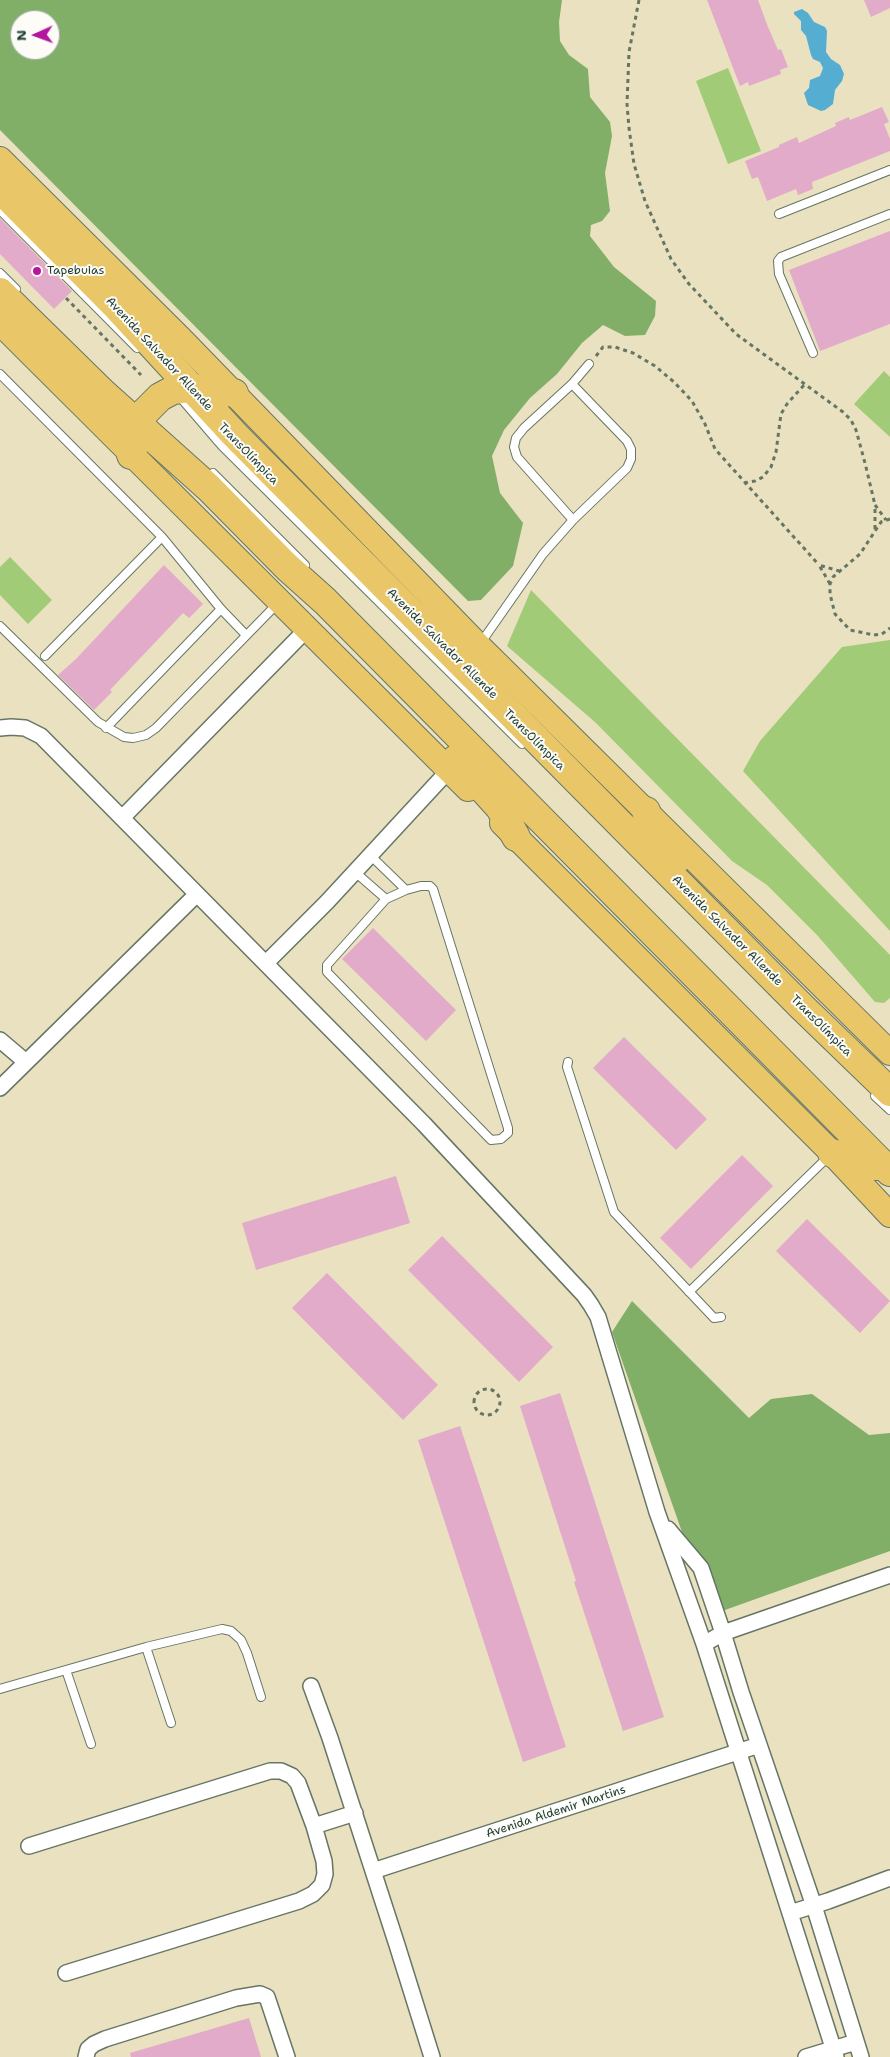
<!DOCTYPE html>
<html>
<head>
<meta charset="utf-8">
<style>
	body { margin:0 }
	#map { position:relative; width:890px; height:2057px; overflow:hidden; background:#e9e1bf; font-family:"Shantell Sans",sans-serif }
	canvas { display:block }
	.north { position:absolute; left:10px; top:10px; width:50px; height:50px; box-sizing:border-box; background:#fdfcf7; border:1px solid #a4b0a9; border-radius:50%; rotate:268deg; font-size:14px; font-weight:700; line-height:20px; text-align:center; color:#1f3d34 }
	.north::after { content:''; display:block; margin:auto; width:18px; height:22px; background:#b5179e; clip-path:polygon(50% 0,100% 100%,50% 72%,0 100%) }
</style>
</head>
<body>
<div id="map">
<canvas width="890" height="2057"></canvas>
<div class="north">N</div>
</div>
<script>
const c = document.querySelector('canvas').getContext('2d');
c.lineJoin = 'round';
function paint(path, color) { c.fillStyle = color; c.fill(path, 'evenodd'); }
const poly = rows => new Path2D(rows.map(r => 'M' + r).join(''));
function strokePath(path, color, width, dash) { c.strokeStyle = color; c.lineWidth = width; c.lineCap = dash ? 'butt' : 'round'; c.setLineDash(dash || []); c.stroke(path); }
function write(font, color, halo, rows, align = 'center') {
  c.font = font + ' "Shantell Sans",sans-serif'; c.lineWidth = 4; c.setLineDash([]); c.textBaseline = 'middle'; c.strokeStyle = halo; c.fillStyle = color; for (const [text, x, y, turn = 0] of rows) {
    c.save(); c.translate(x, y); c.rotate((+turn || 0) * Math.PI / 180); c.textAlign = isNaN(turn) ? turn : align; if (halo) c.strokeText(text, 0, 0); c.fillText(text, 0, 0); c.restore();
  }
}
paint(poly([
	[728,68,761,151,728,164,696,81],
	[884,371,890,377,890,437,854,404],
	[10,557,52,600,28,624,0,595,0,567],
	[531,590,890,955,890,998,884,1003,875,1002,817,935,767,885,732,861,596,723,507,646],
	[890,640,890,931,743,771,760,741,842,647]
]), '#a2cb77');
paint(poly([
	[0,0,562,0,559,22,560,41,569,55,588,69,590,97,610,122,612,136,605,173,610,211,602,221,591,225,590,236,614,267,656,301,655,316,645,335,625,336,603,325,582,343,557,374,530,398,504,430,492,456,500,493,523,523,513,566,481,600,468,601,0,130],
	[20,20,50,20,50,50,20,50],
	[632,1301,749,1418,771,1399,812,1394,869,1435,890,1433,890,1551,711,1615,612,1332]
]), '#81af68');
paint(poly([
	[802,9,808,13,814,22,825,27,827,31,826,52,831,59,840,65,844,74,842,81,835,90,833,104,825,110,821,111,808,105,804,93,809,88,810,80,820,76,823,68,820,62,813,59,811,55,806,36,801,30,801,21,794,14,794,12]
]), '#55aed2');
paint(poly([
	[707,0,758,0,768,27,778,50,781,49,788,67,780,70,781,74,749,86,748,82,740,86],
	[864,0,890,0,890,8,871,17],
	[882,107,889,122,884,124,890,139,890,151,812,182,813,189,798,195,796,189,767,201,758,177,752,179,745,161,779,147,779,145,797,137,799,143,836,126,835,123,849,117,850,120],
	[0,218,72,291,54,309,0,254],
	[890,231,890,324,820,351,789,270],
	[164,565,203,604,189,618,183,613,110,690,112,692,94,710,58,675,76,659],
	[373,928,456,1010,426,1041,342,959],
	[624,1037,707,1119,676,1150,593,1068],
	[742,1155,773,1186,691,1269,660,1238],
	[396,1176,410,1223,256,1270,242,1223],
	[807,1219,890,1301,860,1333,776,1251],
	[442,1236,553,1347,519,1382,408,1270],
	[327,1273,438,1385,403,1420,292,1308],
	[560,1393,664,1717,623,1731,574,1582,576,1581,520,1406],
	[460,1426,566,1747,523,1762,418,1440],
	[249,2018,261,2057,131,2057,130,2053]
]), '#e3abca');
const lane = poly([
	[0,210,137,348],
	[779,214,890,170],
	[0,273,16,289],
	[813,353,779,274,778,261,781,257,890,214],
	[0,374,162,537,221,609,246,635],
	[179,396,222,446,522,744],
	[213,473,305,565],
	[573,520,517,457,514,447,516,438,524,428,572,384,589,364],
	[0,626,98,722,124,737,133,738,146,735,156,728,278,603],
	[480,644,543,554,573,520,627,468,631,459,631,449,627,441,572,384],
	[45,656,162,537],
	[106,728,221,609],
	[370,855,406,890],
	[355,872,386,899],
	[421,886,430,886,433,889,508,1128,508,1133,501,1139,491,1140,327,972,327,965,386,899,406,890,421,886],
	[568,1062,567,1067,614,1212,714,1318,721,1317],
	[875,1096,890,1110],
	[689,1292,829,1156],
	[146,1647,171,1723],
	[66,1670,91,1744],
	[0,1689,146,1647,222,1629,231,1631,241,1640,247,1653,261,1697]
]);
const street = poly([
	[0,728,11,727,25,728,41,736,424,1124,584,1295,591,1305,598,1317,657,1512,704,1644,836,2057],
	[122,818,307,629],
	[266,963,327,902,449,770],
	[0,1040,26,1062],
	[0,1088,197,894],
	[668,1529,701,1568,723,1633,741,1692,814,1906,861,2057],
	[704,1644,723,1633,890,1575],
	[311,1686,330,1738,397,1945,432,2057],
	[314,1826,355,1813],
	[29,1846,270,1771,281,1771,292,1776,298,1783,314,1826,324,1861,325,1874,322,1885,313,1894,299,1901,66,1973],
	[373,1871,759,1745],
	[790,1913,828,1901,890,1878],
	[86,2057,88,2049,94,2044,105,2039,236,1998,260,1994,267,1997,287,2057],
	[806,2057,856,2042]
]);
const primary = poly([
	[0,159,181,339,479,646,890,1053],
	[0,323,468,789],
	[502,823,832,1153,890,1215]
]);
const highway = poly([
	[0,189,117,307,235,435,643,847,802,1007,890,1092],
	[0,292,103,393,209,488,287,567,325,601,890,1172],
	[131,455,144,413,160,397,173,390,190,388,210,389,234,393],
	[456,759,500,808,516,837],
	[646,811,654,833,676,860],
	[832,1153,868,1166,888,1166]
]);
strokePath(lane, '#667665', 10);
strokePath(street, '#667665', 18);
strokePath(primary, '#667665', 26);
strokePath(highway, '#667665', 30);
strokePath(poly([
	[639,0,629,52,627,104,629,128,634,164,645,201,671,259,689,284,736,334,843,412,851,420,856,430,865,463,875,505],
	[66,298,141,375],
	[596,356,603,347,615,347,633,353,655,366,674,382,692,401,705,424,715,449,819,565],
	[744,483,755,481,763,477,771,467,776,452,781,414,787,404,804,385],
	[890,519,881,522,860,554,833,577,830,584,830,594,835,614,850,630,874,635,882,634,890,628],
	[875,529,875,505,886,520],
	[830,584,819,565,839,571],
	'474 1402a13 13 0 1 1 26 0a13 13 0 1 1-26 0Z'
]), '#667665', 3, [4, 4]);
strokePath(lane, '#fff', 8);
strokePath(street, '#fff', 15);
strokePath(primary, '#e9c769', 24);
strokePath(highway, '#e9c769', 28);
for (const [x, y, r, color] of [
	[37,271,5,"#b5179e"]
]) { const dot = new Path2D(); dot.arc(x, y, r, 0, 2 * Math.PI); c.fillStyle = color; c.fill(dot); strokePath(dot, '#fdfcf7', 2); }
write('12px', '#1f3d34', '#fdfcf7', [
	["Tapebuias",47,271]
], 'left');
write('12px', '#1f3d34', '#fdfcf7', [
	["Avenida Salvador Allende",159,354,47],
	["TransOlímpica",248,454,46],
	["Avenida Salvador Allende",442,644,45],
	["TransOlímpica",534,740,45],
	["Avenida Salvador Allende",727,931,45],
	["TransOlímpica",821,1026,45],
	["Avenida Aldemir Martins",556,1812,-18]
]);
</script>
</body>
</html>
